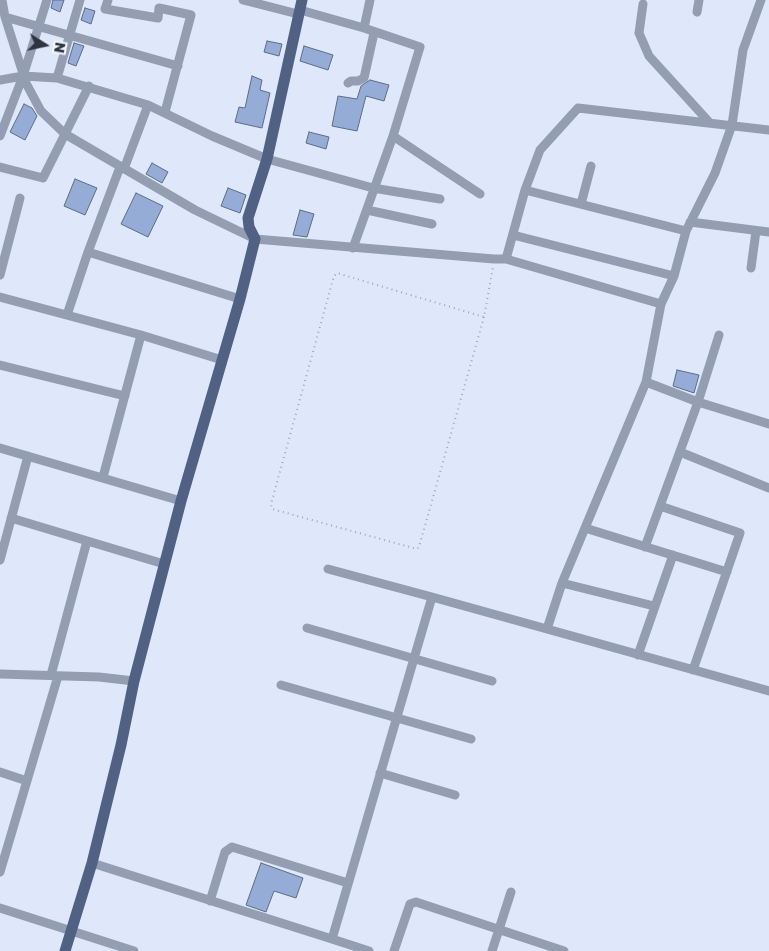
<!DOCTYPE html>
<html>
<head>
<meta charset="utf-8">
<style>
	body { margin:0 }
	#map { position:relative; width:769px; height:951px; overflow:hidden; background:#dfe8fa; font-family:"Golos Text",sans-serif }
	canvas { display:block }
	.north { position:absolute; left:20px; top:20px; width:50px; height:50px; -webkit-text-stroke:4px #f2f5fb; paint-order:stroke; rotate:100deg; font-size:14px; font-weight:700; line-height:20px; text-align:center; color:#2f3540 }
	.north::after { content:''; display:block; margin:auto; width:18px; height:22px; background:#2f3540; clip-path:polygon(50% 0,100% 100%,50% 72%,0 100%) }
</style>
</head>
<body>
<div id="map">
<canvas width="769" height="951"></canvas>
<div class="north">N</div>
</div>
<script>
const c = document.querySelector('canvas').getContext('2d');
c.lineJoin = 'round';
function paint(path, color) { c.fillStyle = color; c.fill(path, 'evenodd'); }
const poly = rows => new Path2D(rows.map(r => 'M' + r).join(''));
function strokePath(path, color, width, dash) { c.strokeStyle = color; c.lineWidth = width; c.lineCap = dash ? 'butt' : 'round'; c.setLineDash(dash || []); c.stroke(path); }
const building = poly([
	[53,0,64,0,60,12,51,8,53,0],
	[85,8,95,11,91,24,81,20,85,8],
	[267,41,282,44,279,56,264,52,267,41],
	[74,43,84,46,76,66,68,63,74,43],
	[304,46,333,55,328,70,300,61,304,46],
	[252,76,262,80,260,90,270,93,262,128,235,122,239,107,245,108,252,76],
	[370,80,389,85,384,101,366,96,357,131,332,126,338,96,357,99,361,86,370,80],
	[24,104,32,108,37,116,25,140,10,132,24,104],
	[309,132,329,137,326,149,306,143,309,132],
	[152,163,168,172,162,183,146,174,152,163],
	[75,179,97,188,85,215,64,206,75,179],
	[228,188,246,195,240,213,221,206,228,188],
	[136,193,163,206,148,237,121,224,136,193],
	[300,210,314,214,307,237,293,235,300,210],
	[677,370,699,375,694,393,673,386,677,370],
	[261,863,303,878,296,898,274,891,266,912,246,905,261,863]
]);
paint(building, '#95acd7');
strokePath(building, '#5d6b85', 1);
strokePath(poly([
	[484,317,419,547,417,549,272,509,271,504,334,276,337,273,484,317,493,267]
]), '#9ea6b6', 2, [1, 4]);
strokePath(poly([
	[2,0,5,17,26,83,41,111,65,134,195,210,255,239,494,259,506,259,661,304],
	[108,0,105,9,158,18,159,8,191,15,165,112],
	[243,0,298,14],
	[643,4,639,33,649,56,709,122],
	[300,10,364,28,420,47,393,136,353,248],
	[697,12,699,0],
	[5,17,178,66],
	[364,28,370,0],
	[57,78,80,0],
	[0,80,23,76,57,78,148,105,212,136,267,159,373,188,440,199],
	[348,83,351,81,358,81,364,78,374,33],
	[0,136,23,76,47,0],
	[393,136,480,194],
	[0,167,43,178,89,86],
	[124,169,148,105],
	[525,190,686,231],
	[581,204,591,166],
	[367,210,432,224],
	[690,222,769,232],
	[513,235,674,276],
	[88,252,240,299],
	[506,259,525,190,540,150,578,108,769,130],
	[751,268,756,231],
	[0,275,20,198],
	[0,297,141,335,222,360],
	[67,315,88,252,120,167],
	[0,365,125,396],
	[646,382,698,402,769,424],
	[0,448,181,501],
	[680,452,769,488],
	[103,477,141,335],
	[660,506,740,533,693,670],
	[11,518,164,564],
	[585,528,727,572],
	[645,547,698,402,719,335],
	[0,560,28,456],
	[328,569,432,597],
	[562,583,654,606],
	[307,628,492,681],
	[547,629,769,691],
	[638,655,673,555],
	[0,674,99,677,134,681],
	[51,675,87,541],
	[281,685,471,739],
	[0,772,27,781],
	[380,773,455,795],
	[92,863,332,939,432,597,547,629,562,583,646,382,661,304,674,276,686,231,715,173,732,125,743,50,761,0],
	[0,872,58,676],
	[210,901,225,852,232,847,348,883],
	[0,908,134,951],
	[332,939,369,951],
	[394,951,410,904,416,902,564,951],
	[492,951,511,892]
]), '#949eb2', 9);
strokePath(poly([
	[65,951,92,863,121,745,134,681,181,501,240,299,255,239,249,227,248,218,267,159,302,0]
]), '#506183', 11);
</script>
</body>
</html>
